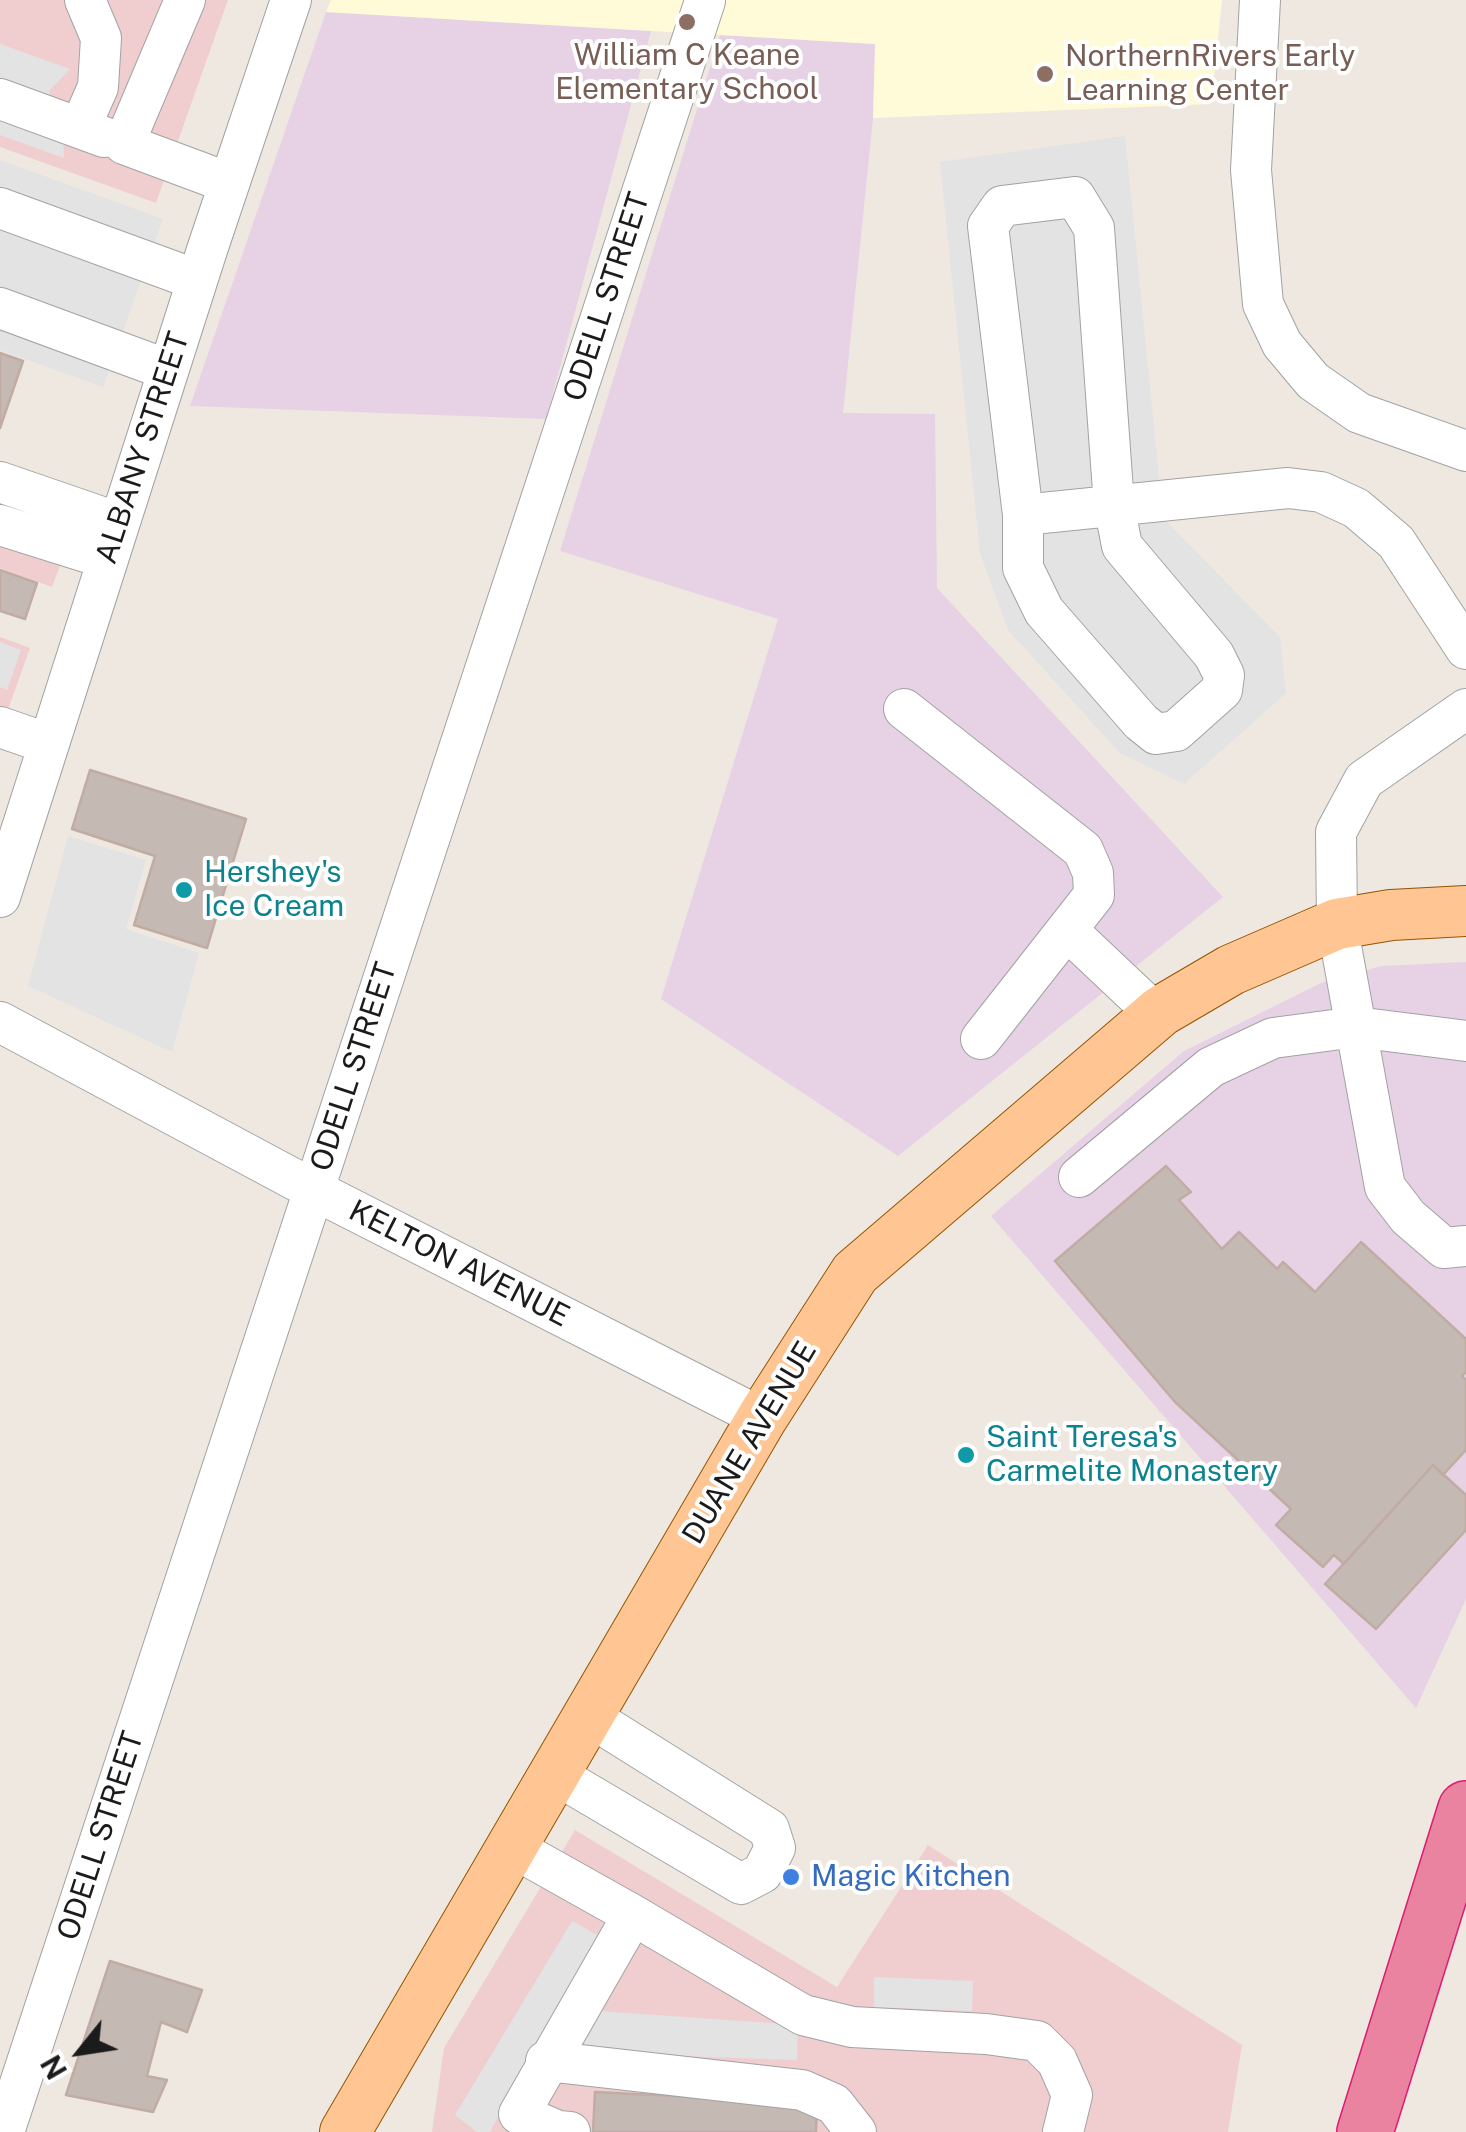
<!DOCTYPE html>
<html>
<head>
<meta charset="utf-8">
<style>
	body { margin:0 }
	#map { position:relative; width:1466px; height:2132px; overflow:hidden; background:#eee8e0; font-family:"Public Sans",sans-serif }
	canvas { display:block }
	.north { position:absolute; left:30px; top:2002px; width:100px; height:100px; -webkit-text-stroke:8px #fff; paint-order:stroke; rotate:240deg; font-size:28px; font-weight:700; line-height:40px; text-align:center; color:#1b1b1b }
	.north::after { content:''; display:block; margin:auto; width:35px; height:45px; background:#1b1b1b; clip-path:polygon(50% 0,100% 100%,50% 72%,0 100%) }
</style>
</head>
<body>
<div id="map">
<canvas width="1466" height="2132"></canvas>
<div class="north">N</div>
</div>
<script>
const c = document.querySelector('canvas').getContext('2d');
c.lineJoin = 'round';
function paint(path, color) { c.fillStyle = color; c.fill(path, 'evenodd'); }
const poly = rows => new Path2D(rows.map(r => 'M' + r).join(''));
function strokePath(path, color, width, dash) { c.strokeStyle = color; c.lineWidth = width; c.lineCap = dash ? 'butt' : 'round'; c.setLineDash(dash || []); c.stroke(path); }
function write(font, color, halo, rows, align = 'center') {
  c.font = font + ' "Public Sans",sans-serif'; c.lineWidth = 8; c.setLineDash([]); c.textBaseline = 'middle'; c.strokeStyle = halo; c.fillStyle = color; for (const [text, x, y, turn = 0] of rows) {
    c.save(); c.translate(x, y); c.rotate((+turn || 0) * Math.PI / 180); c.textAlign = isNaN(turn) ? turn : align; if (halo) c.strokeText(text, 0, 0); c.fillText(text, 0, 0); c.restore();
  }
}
paint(poly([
	[0,0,228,0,156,203,0,147],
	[0,461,87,493,52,587,0,568],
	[0,637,30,648,0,732],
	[575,1830,837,1987,928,1845,1242,2045,1228,2132,432,2132,444,2048]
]), '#f0ced0');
paint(poly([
	[326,12,651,31,546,419,190,406],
	[720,35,876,44,873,118,843,413,935,414,937,588,1223,897,898,1156,661,999,778,619,560,551],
	[1466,962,1466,1599,1416,1708,991,1216,1184,1051,1321,983,1381,966]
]), '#e7d2e5');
paint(poly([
	[331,0,1222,0,1211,104,873,118,875,44,326,12]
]), '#fffbd8');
paint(poly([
	[0,44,70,69,49,91,63,135,64,158,0,135],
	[1125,136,1163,518,1280,637,1286,693,1184,784,1120,753,1008,630,980,553,940,162],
	[0,160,163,219,103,387,0,350],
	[0,642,21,650,7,690,0,687],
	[68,836,146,860,126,929,199,953,172,1052,28,986],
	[572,1921,601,1937,557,2008,798,2025,797,2060,532,2051,490,2132,477,2132,455,2115],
	[874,1977,973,1981,972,2011,874,2007]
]), '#e3e3e3');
const building = poly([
	[0,353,23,361,0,428,0,353],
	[0,570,37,583,25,619,0,611,0,570],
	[90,770,246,819,207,948,134,925,155,856,72,829,90,770],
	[1166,1166,1191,1192,1179,1200,1222,1249,1239,1232,1277,1269,1283,1262,1315,1292,1361,1242,1466,1339,1466,1372,1462,1376,1466,1380,1466,1450,1443,1475,1433,1465,1344,1564,1334,1555,1323,1567,1276,1525,1291,1509,1175,1402,1055,1261,1166,1166],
	[1433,1465,1466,1495,1466,1530,1376,1629,1325,1584,1433,1465],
	[110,1961,202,1990,187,2032,161,2022,147,2076,167,2080,153,2112,66,2095,110,1961],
	[595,2092,817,2103,816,2132,593,2132,595,2092]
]);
paint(building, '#c5b9b4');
strokePath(building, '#c0aca2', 2.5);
const minor = poly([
	[185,0,124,144,229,183],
	[1260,0,1251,170,1263,304,1282,344,1313,381,1359,413,1466,451],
	[0,99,104,137],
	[80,128,98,87,101,38,85,0],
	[1075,197,1094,228,1114,505,1122,546,1214,655,1224,675,1222,690,1176,731,1156,734,1141,722,1044,611,1023,568,1023,515,988,226,1002,206,1075,197],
	[0,208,197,280],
	[0,308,168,370],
	[0,482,119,523],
	[1023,515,1288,488,1321,492,1356,508,1396,542,1466,649],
	[0,525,108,559],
	[904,709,1083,850,1093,873,1094,895,981,1039],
	[1466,709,1364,780,1336,832,1337,924,1385,1187,1408,1217,1444,1248,1466,1246],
	[0,727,49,744],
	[0,897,207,250,291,0],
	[1067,930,1157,1015],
	[0,1022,314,1190,762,1418],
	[1079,1177,1211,1067,1273,1038,1356,1027,1466,1041],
	[553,1773,741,1884,762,1873,775,1848,769,1829,587,1715],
	[510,1846,633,1915,519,2114,558,2131,570,2132],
	[633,1915,803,2015,852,2027,986,2034,1037,2041,1057,2061,1072,2095,1063,2132],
	[546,2061,802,2090,834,2104,856,2132],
	[4,2132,705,1]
]);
const major = poly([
	[345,2132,762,1418,855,1273,1161,1011,1231,970,1337,924,1391,915,1466,911]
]);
const highway = poly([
	[1365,2132,1466,1809]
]);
strokePath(minor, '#a2a2a2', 42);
strokePath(major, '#935400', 52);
strokePath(highway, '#dd1c71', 58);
strokePath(minor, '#fff', 40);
strokePath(major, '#ffc694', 50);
strokePath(highway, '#ea83a0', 55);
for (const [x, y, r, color] of [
	[687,22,10,"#8d6e63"],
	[1045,74,10,"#8d6e63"],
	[184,890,10,"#0f9aa8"],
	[966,1455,10,"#0f9aa8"],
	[791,1877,10,"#3f7fe0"]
]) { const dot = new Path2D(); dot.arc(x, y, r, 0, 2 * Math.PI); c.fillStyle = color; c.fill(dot); strokePath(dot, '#fff', 4); }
write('30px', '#785e54', '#fff', [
	["William C Keane",687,56],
	["Elementary School",687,90],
	["NorthernRivers Early",1065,57,"left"],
	["Learning Center",1065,91,"left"]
]);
write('30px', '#1b1b1b', '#fff', [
	["ODELL STREET",607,297,-72],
	["ALBANY STREET",143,448,-72],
	["ODELL STREET",354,1067,-72],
	["KELTON AVENUE",459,1264,27],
	["DUANE AVENUE",750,1443,-59],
	["ODELL STREET",101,1836,-72]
]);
write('30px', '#0d838f', '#fff', [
	["Hershey's",204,873],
	["Ice Cream",204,907],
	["Saint Teresa's",986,1438],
	["Carmelite Monastery",986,1472]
], 'left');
write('30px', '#366cbe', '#fff', [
	["Magic Kitchen",811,1877]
], 'left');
</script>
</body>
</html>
